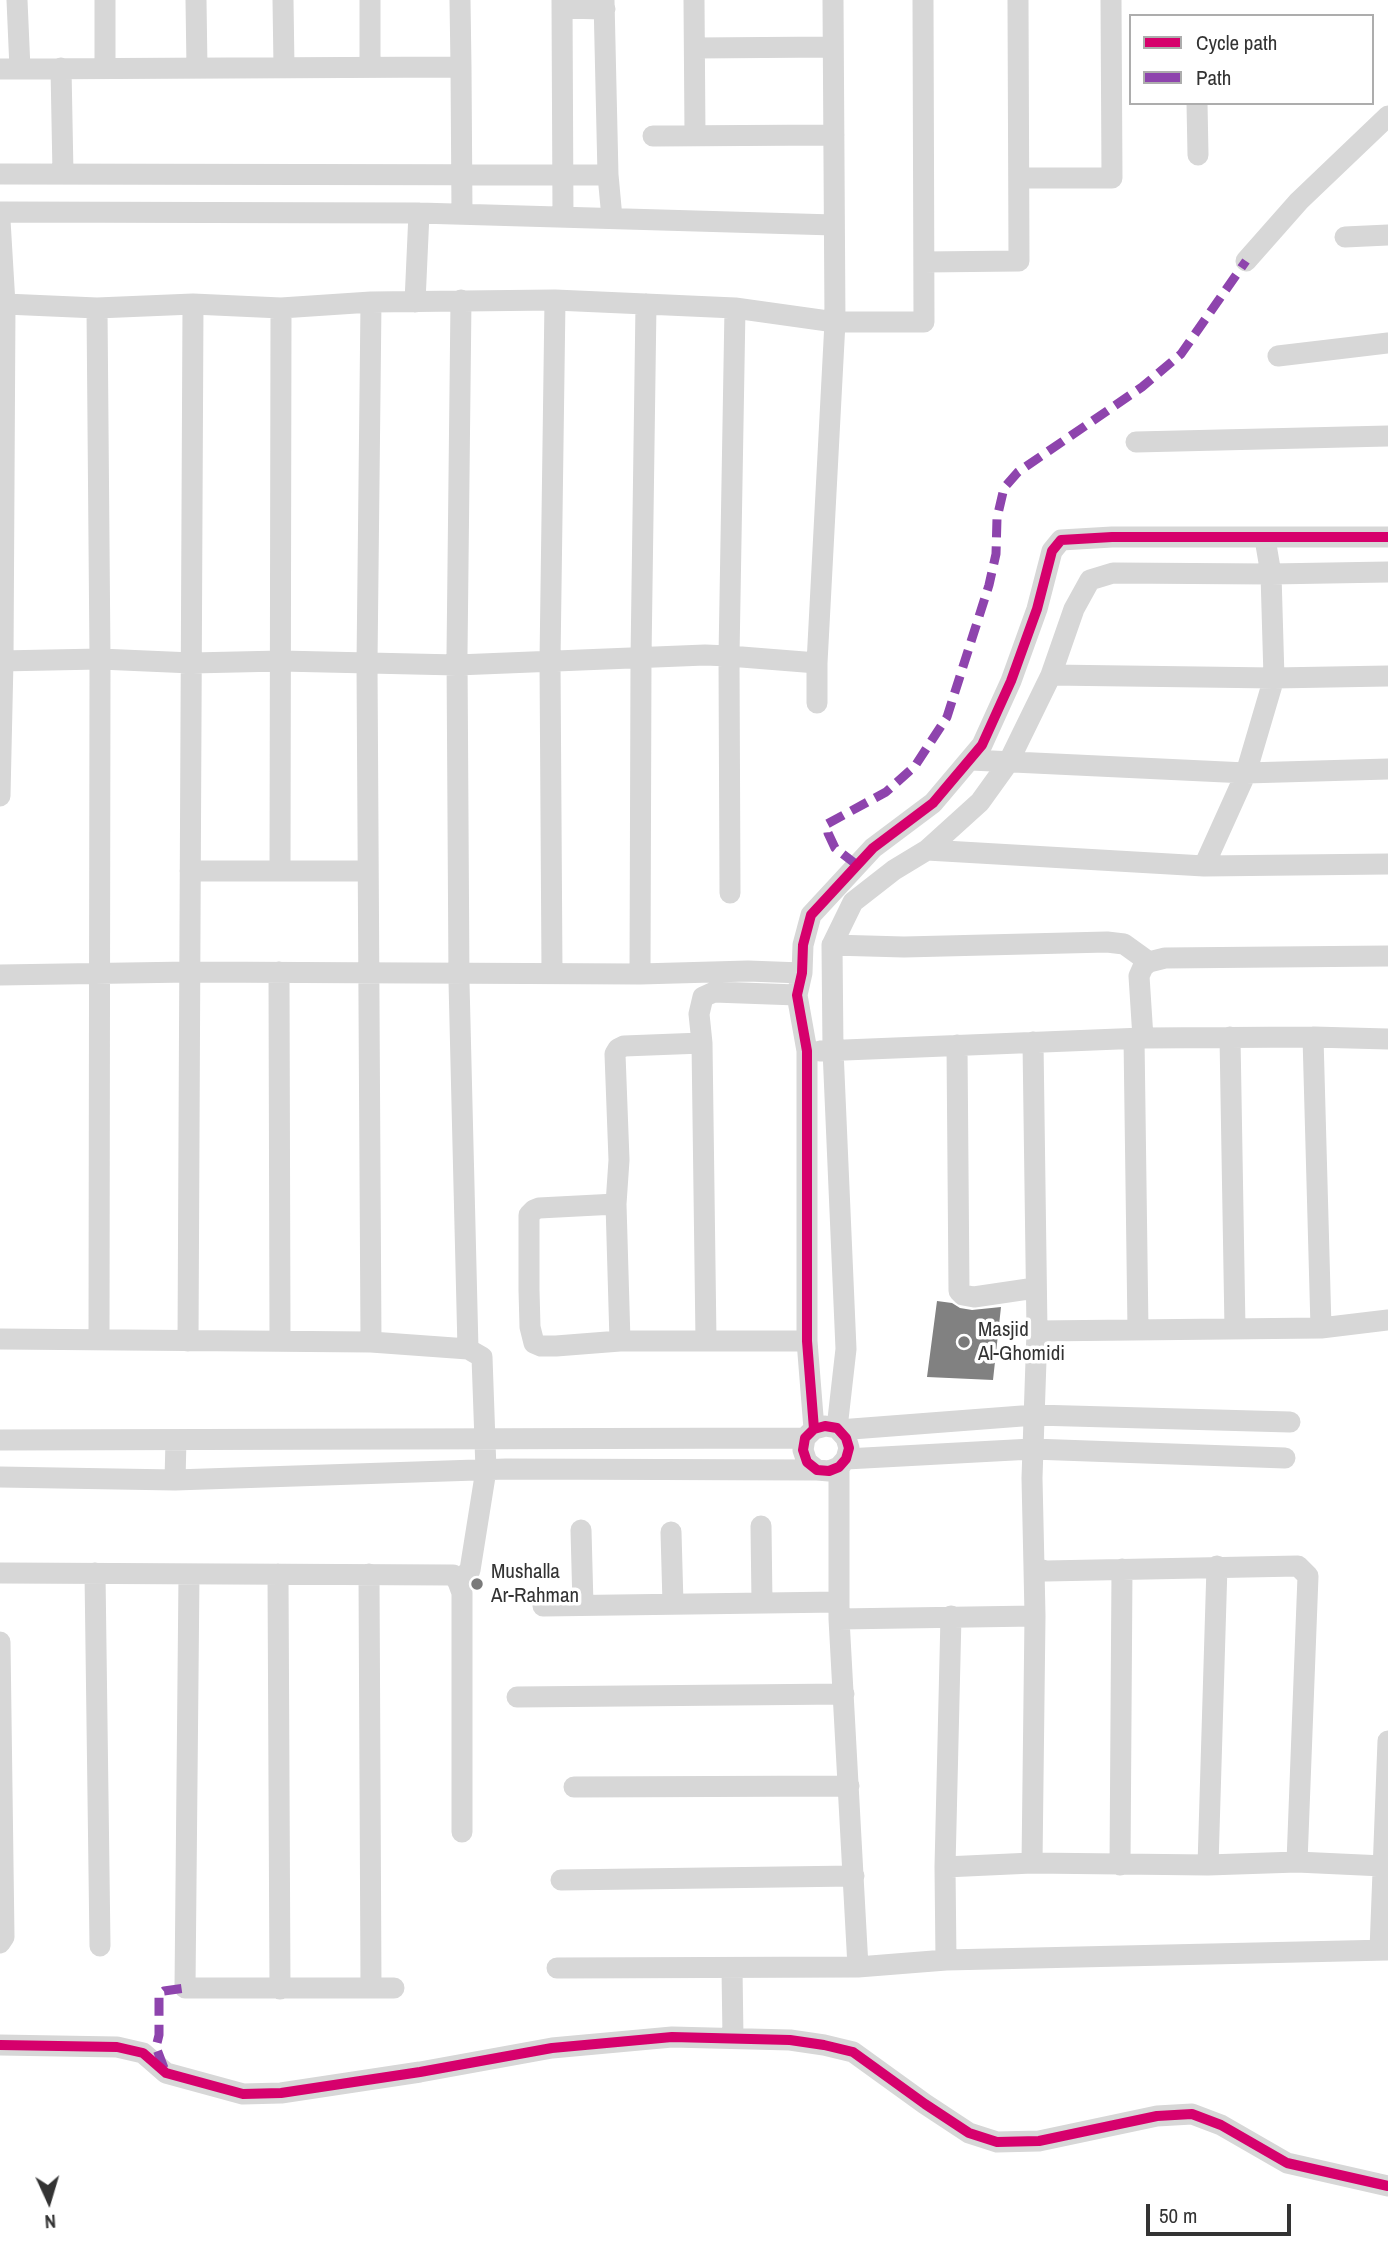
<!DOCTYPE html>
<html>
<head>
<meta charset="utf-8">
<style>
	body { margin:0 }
	#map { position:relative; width:1388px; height:2250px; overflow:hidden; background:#fff; font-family:"Archivo Narrow",sans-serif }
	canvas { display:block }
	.legend { position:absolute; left:1129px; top:14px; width:245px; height:91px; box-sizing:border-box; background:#fff; border:2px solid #adadad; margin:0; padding:9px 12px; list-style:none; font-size:21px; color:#333 }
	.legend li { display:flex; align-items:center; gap:14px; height:35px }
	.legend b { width:35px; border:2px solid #adadad }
	.north { position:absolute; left:14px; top:2166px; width:70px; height:70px; -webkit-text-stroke:5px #fff; paint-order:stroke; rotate:176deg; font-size:19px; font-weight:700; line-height:28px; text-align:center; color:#333 }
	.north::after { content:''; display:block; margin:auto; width:24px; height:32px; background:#333; clip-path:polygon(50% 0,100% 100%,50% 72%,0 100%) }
	.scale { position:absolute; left:1146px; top:2204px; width:145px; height:32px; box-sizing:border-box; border:4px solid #333; border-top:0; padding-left:9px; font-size:21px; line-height:24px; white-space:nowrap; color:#333; -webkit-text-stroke:5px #fff; paint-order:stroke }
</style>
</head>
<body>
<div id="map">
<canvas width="1388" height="2250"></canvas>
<ul class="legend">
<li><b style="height:9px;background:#d6006c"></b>Cycle path</li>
<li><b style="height:9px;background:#8e44ad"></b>Path</li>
</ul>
<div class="north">N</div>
<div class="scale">50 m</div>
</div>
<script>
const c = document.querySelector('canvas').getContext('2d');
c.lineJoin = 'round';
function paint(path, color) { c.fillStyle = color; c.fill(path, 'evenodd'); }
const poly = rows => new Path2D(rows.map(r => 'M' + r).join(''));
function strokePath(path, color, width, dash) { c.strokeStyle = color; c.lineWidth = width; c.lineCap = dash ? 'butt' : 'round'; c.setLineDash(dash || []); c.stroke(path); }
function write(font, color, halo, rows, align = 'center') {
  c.font = font + ' "Archivo Narrow",sans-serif'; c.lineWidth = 7; c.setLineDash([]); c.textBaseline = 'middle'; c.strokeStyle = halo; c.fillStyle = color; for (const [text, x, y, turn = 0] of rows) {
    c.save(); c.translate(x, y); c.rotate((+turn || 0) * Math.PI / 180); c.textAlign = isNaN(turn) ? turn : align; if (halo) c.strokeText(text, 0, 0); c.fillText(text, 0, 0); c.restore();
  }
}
paint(poly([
	[937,1301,952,1303,960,1308,972,1310,1001,1307,993,1380,927,1377]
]), '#818181');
strokePath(poly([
	[17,0,20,69],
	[196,0,197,68],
	[283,0,284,67],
	[370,0,370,67],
	[460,0,461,67],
	[562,0,563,217],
	[604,0,608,175,612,218],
	[694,0,695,135],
	[562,8,605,9],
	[695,48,833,47],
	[61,68,63,174],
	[105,68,105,0],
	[0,69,461,67,462,214],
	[1197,103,1198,155],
	[653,136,834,135],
	[0,174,608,175],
	[1019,178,1112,178,1111,0],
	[0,212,419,213,834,225],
	[0,220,5,304,3,661,0,796],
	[1345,237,1388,235],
	[1246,261,1299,201,1388,116],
	[924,262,1019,261,1018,0],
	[461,300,457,654,459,982,468,1349],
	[415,302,419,213],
	[5,304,97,308,193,304,281,308,371,302,555,300,735,308,835,322,924,322,923,0],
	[97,308,100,659,99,1340],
	[735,308,729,656,817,663],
	[1278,356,1388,343],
	[1136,442,1388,436],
	[0,661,100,659,192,663,281,661,457,665,705,655,729,656,730,893],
	[1051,675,1274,678,1388,676],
	[817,703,817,663,835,322,833,0],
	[971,760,1246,773,1388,769],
	[927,850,1204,866,1388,864],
	[1204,866,1246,773,1274,678,1271,574,1265,539],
	[280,870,281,308],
	[190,871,368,871],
	[832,945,904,947,1107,942,1124,944,1149,962],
	[279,972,280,1341],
	[552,973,550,661,555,300],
	[640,974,641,658,646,304],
	[0,975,189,972,640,974,748,971,802,973],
	[1230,1037,1235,1329],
	[1313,1037,1321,1328],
	[1134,1038,1138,1330],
	[1143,1038,1139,976,1143,967,1149,962,1165,958,1388,956],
	[1033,1042,1037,1331,1321,1328,1388,1320],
	[957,1045,959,1291,963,1295,974,1297,1035,1288],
	[820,1051,1143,1038,1313,1037,1388,1039],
	[616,1204,539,1208,534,1210,529,1215,529,1290,530,1327,534,1343,541,1346,556,1346,620,1341,807,1341],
	[0,1339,371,1342,468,1349,482,1357,486,1470,470,1570,458,1582],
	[706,1340,702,1043,699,1014,703,997,714,992,797,995],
	[188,1341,193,304],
	[620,1341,616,1204,619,1160,615,1054,618,1049,624,1046,702,1043],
	[371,1342,367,663,371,302],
	[837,1428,846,1349,833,1050,832,945,853,902,894,870,927,850,980,802,1008,763,1051,675,1074,609,1090,580,1113,573,1271,574,1388,572],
	[814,1429,825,1426,837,1428,846,1438,849,1448,846,1459,839,1467,829,1471,817,1470,807,1462,803,1450,805,1438,814,1429,807,1341,807,1051,797,995,802,973,803,945,811,915,873,848,933,803,982,745,1011,681,1037,609,1052,551,1061,540,1112,537,1388,537],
	[839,1430,1035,1415,1290,1422],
	[0,1440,805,1438],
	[846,1459,1032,1449,1285,1458],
	[839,1467,839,1619,858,1967,946,1960,1388,1950],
	[0,1477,175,1480,506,1469,817,1470],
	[175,1480,176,1440],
	[761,1526,762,1603],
	[581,1530,583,1605],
	[671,1532,673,1604],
	[1034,1568,1032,1478,1037,1331],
	[0,1573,453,1575,458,1582,462,1593,462,1832],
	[95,1573,100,1946],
	[189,1574,185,1988,394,1988],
	[278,1574,280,1989],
	[369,1574,371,1988],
	[543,1606,839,1602],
	[839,1619,1035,1616,1034,1568,1046,1571,1298,1566,1308,1576,1297,1862],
	[0,1642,4,1937,0,1943],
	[517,1697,844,1694],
	[574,1787,849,1786],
	[1032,1863,1035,1616],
	[1120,1865,1122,1569],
	[1208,1865,1217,1566],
	[945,1867,1032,1863,1208,1865,1297,1862,1383,1866],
	[561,1880,854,1876],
	[1380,1950,1388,1741],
	[946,1960,945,1867,951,1616],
	[557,1968,858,1967],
	[732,1969,733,2038],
	[0,2045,117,2047,143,2053,166,2073,243,2094,281,2093,420,2072,552,2048,672,2037,790,2040,824,2045,853,2052,925,2104,969,2133,997,2142,1039,2141,1157,2116,1192,2114,1221,2125,1287,2163,1388,2186]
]), '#d7d7d7', 21);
strokePath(poly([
	[857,865,835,848,828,833,827,824,886,792,915,766,947,717,989,585,996,554,997,518,1004,488,1018,472,1142,387,1181,354,1246,261],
	[164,2068,156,2047,159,2035,159,1995,164,1991,185,1988]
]), '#8e44ad', 9, [18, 9]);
strokePath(poly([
	[814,1429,825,1426,837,1428,846,1438,849,1448,846,1459,839,1467,829,1471,817,1470,807,1462,803,1450,805,1438,814,1429,807,1341,807,1051,797,995,802,973,803,945,811,915,873,848,933,803,982,745,1011,681,1037,609,1052,551,1061,540,1112,537,1388,537],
	[0,2045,117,2047,143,2053,166,2073,243,2094,281,2093,420,2072,552,2048,672,2037,790,2040,824,2045,853,2052,925,2104,969,2133,997,2142,1039,2141,1157,2116,1192,2114,1221,2125,1287,2163,1388,2186]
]), '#d6006c', 10);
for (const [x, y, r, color] of [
	[964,1342,7,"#7a7a7a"],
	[477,1584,7,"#7a7a7a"]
]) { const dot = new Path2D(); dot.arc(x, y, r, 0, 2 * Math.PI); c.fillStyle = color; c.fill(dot); strokePath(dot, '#fff', 2.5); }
write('21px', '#333', '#fff', [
	["Masjid",978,1330],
	["Al-Ghomidi",978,1354],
	["Mushalla",491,1572],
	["Ar-Rahman",491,1596]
], 'left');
</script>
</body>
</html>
